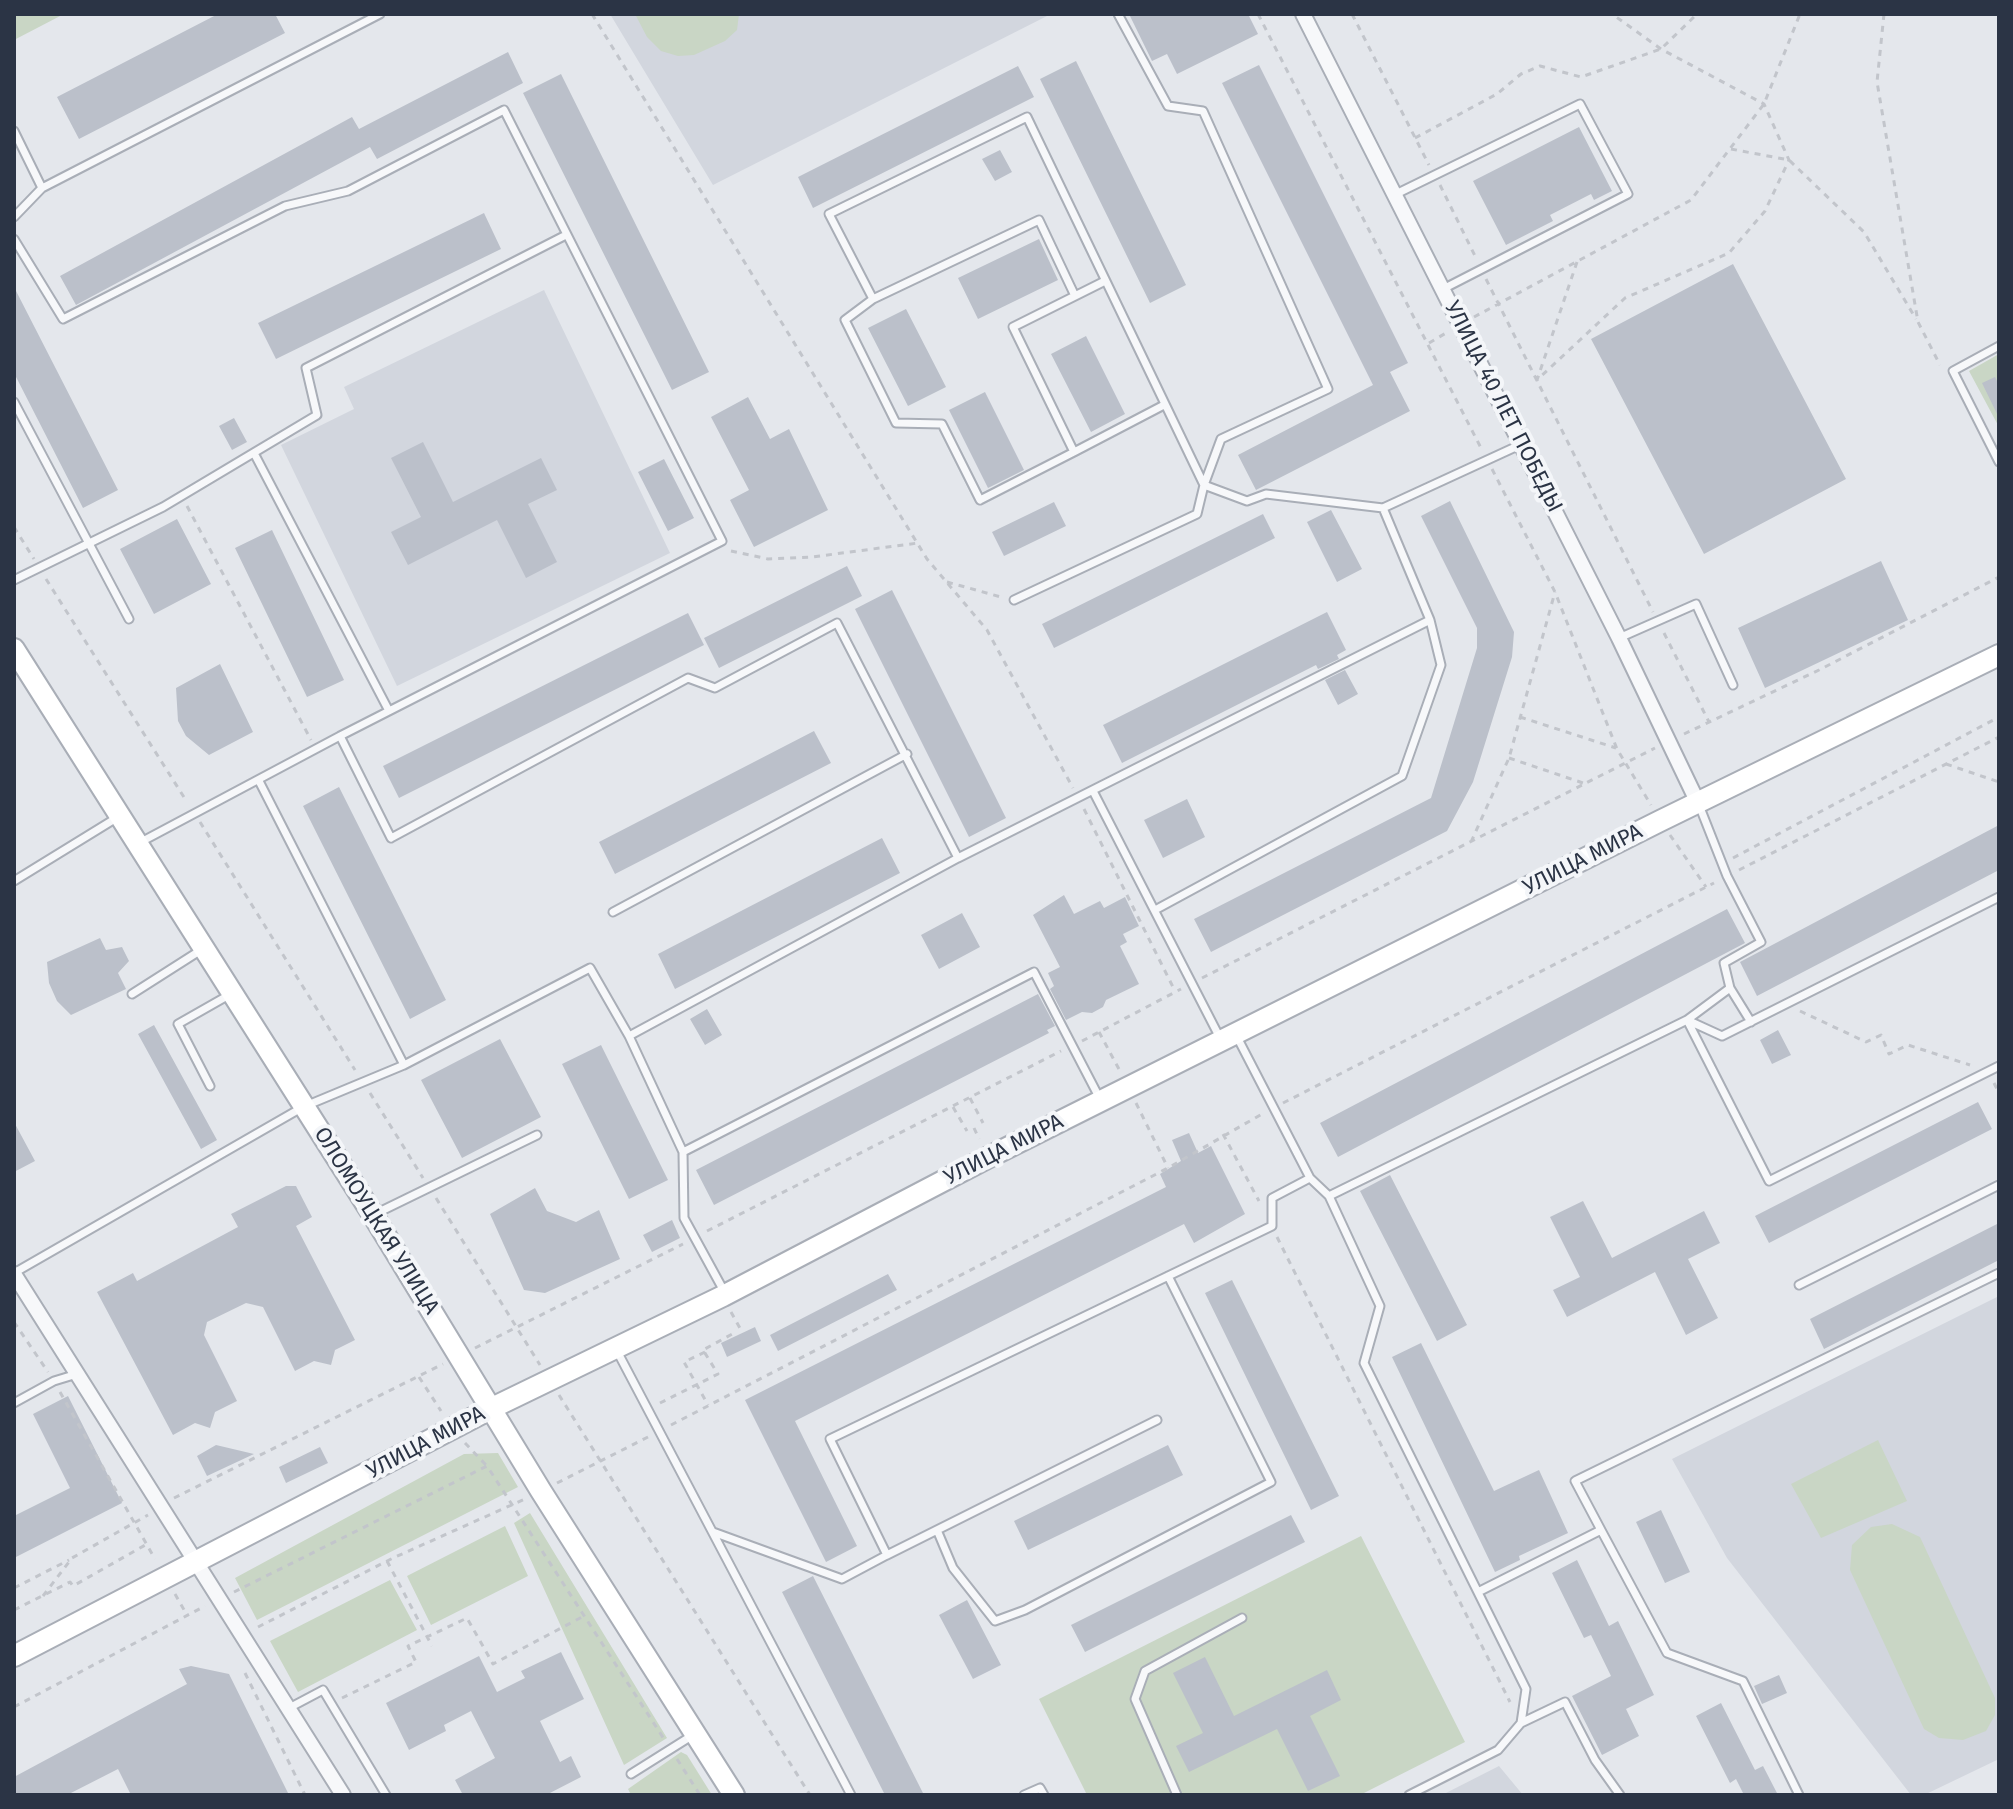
<!DOCTYPE html>
<html>
<head>
<meta charset="utf-8">
<style>
	body { margin:0 }
	#map { position:relative; width:2013px; height:1809px; overflow:hidden; background:#e4e7ec; font-family:"Fira Sans",sans-serif }
	canvas { display:block }
	.frame { position:absolute; inset:0; border:16px solid #2b3445; pointer-events:none }
</style>
</head>
<body>
<div id="map">
<canvas width="2013" height="1809"></canvas>
<div class="frame"></div>
</div>
<script>
const c = document.querySelector('canvas').getContext('2d');
c.lineJoin = 'round';
function paint(path, color) { c.fillStyle = color; c.fill(path, 'evenodd'); }
const poly = rows => new Path2D(rows.map(r => 'M' + r).join(''));
function strokePath(path, color, width, dash) { c.strokeStyle = color; c.lineWidth = width; c.lineCap = dash ? 'butt' : 'round'; c.setLineDash(dash || []); c.stroke(path); }
function write(font, color, halo, rows, align = 'center') {
  c.font = font + ' "Fira Sans",sans-serif'; c.lineWidth = 8; c.setLineDash([]); c.textBaseline = 'middle'; c.strokeStyle = halo; c.fillStyle = color; for (const [text, x, y, turn = 0] of rows) {
    c.save(); c.translate(x, y); c.rotate((+turn || 0) * Math.PI / 180); c.textAlign = isNaN(turn) ? turn : align; if (halo) c.strokeText(text, 0, 0); c.fillText(text, 0, 0); c.restore();
  }
}
paint(poly([
	[610,14,1051,14,713,185],
	[544,290,670,553,397,686,281,445,354,409,344,387],
	[1999,1296,1999,1759,1924,1795,1911,1795,1727,1558,1672,1459],
	[1499,1766,1523,1795,1442,1795]
]), '#d2d6de');
paint(poly([
	[14,14,64,14,14,40],
	[635,14,739,14,737,30,725,41,694,55,678,56,661,51,647,37],
	[1999,354,1999,427,1969,371],
	[1878,1440,1907,1501,1821,1538,1791,1484],
	[498,1453,518,1487,257,1620,235,1578,464,1454],
	[530,1513,667,1738,624,1765,514,1523],
	[1892,1524,1920,1537,1995,1698,1995,1715,1986,1731,1963,1740,1939,1738,1924,1729,1850,1570,1852,1545,1871,1527],
	[505,1526,528,1576,431,1625,407,1576],
	[1361,1536,1465,1742,1360,1795,1087,1795,1039,1699],
	[390,1580,417,1630,298,1692,270,1641],
	[681,1752,687,1755,712,1795,631,1795,628,1789]
]), '#c9d6c5');
paint(poly([
	[218,14,275,14,285,33,79,139,57,97],
	[1129,14,1248,14,1258,34,1177,74,1167,54,1152,61],
	[508,52,523,83,377,159,370,147,76,305,60,276,352,117,359,129],
	[1076,61,1186,285,1150,303,1040,79],
	[1259,65,1408,363,1390,372,1410,411,1256,490,1238,455,1373,385,1222,83],
	[1018,66,1034,97,813,208,798,177],
	[561,74,709,372,672,390,523,93],
	[1579,127,1612,191,1594,200,1591,194,1550,215,1553,221,1506,245,1473,181],
	[1000,150,1012,172,995,181,982,159],
	[484,213,501,249,276,359,258,323],
	[1039,239,1058,280,978,319,958,278],
	[1733,264,1846,479,1704,554,1591,339],
	[14,287,118,490,83,508,14,373],
	[906,309,946,387,908,406,868,328],
	[1086,336,1125,414,1091,432,1051,354],
	[1995,377,1999,385,1999,418,1982,383],
	[985,392,1024,470,988,488,949,410],
	[748,397,770,439,789,429,828,510,754,547,730,500,749,490,711,417],
	[234,418,247,442,232,450,219,426],
	[423,442,453,502,541,458,557,490,528,504,557,562,526,578,497,520,408,565,391,532,421,517,391,458],
	[664,459,694,518,668,531,638,472],
	[1450,501,1514,632,1512,657,1473,782,1447,831,1211,952,1194,919,1431,798,1477,648,1477,628,1421,516],
	[1054,502,1066,526,1004,556,992,532],
	[1331,510,1362,569,1337,582,1307,522],
	[1263,514,1275,538,1054,648,1042,624],
	[177,519,211,584,154,614,120,549],
	[272,530,344,680,307,697,235,548],
	[1881,561,1908,620,1765,688,1738,628],
	[847,566,862,596,719,668,704,638],
	[892,590,1006,818,969,837,855,609],
	[1327,612,1346,650,1337,655,1339,659,1318,669,1316,665,1122,763,1103,725],
	[688,613,704,645,399,798,383,766],
	[220,664,253,732,209,755,186,736,178,721,176,688],
	[1345,670,1358,694,1338,705,1325,680],
	[814,731,831,763,615,874,599,842],
	[339,787,446,1000,410,1019,303,806],
	[1187,799,1205,837,1163,858,1144,820],
	[1999,825,1999,870,1757,996,1740,962],
	[882,838,900,873,675,989,658,954],
	[1064,895,1074,914,1100,901,1104,908,1125,897,1139,926,1123,934,1127,942,1120,946,1139,984,1106,1000,1103,1007,1092,1013,1082,1012,1066,1020,1050,989,1054,986,1048,973,1060,967,1033,915],
	[1727,909,1745,943,1338,1157,1320,1123],
	[962,913,980,947,939,969,921,935],
	[100,938,106,950,122,947,129,961,118,973,126,989,71,1015,57,1001,49,983,47,962],
	[1038,994,1055,1026,1047,1030,1049,1033,714,1205,696,1170],
	[707,1009,722,1035,705,1045,690,1019],
	[154,1025,217,1140,201,1149,138,1034],
	[1778,1030,1791,1055,1772,1064,1760,1040],
	[500,1039,541,1117,462,1158,421,1080],
	[601,1045,668,1180,629,1199,562,1064],
	[1978,1102,1992,1129,1769,1243,1755,1216],
	[14,1122,35,1161,14,1172],
	[1189,1133,1198,1153,1211,1146,1245,1214,1194,1243,1184,1224,795,1421,857,1546,826,1562,745,1400,1166,1187,1160,1174,1181,1161,1172,1140],
	[1390,1175,1467,1325,1437,1341,1360,1191],
	[286,1186,296,1186,312,1217,296,1226,355,1340,335,1350,331,1365,314,1361,295,1371,263,1307,246,1303,207,1322,204,1335,237,1401,215,1412,210,1428,195,1423,173,1435,97,1292,133,1273,137,1281,238,1227,231,1214],
	[535,1188,547,1211,576,1222,599,1210,620,1259,545,1293,524,1290,490,1214],
	[1583,1201,1612,1258,1704,1211,1720,1243,1688,1259,1718,1318,1686,1335,1655,1272,1567,1317,1553,1290,1580,1277,1550,1217],
	[672,1220,680,1238,652,1252,643,1235],
	[1999,1223,1999,1260,1824,1349,1810,1319],
	[888,1274,897,1290,778,1351,770,1335],
	[1232,1280,1339,1496,1311,1510,1205,1293],
	[755,1327,761,1341,727,1357,721,1343],
	[1421,1343,1494,1491,1539,1470,1568,1533,1519,1556,1520,1560,1495,1572,1392,1357],
	[68,1396,122,1503,14,1558,14,1516,70,1488,33,1414],
	[216,1445,254,1454,207,1476,197,1456],
	[1168,1445,1183,1475,1028,1550,1014,1521],
	[320,1447,328,1463,286,1483,279,1467],
	[1661,1510,1690,1572,1665,1583,1636,1522],
	[1291,1515,1305,1542,1085,1652,1071,1625],
	[1577,1560,1609,1626,1618,1621,1654,1695,1626,1709,1639,1736,1602,1755,1572,1696,1611,1676,1591,1635,1584,1638,1552,1573],
	[813,1576,924,1795,885,1795,782,1592],
	[967,1600,1001,1665,973,1679,939,1615],
	[561,1652,584,1699,540,1721,560,1762,571,1756,581,1777,546,1795,463,1795,455,1780,495,1758,471,1711,444,1725,446,1731,409,1750,386,1703,479,1656,497,1692,525,1678,521,1671],
	[1205,1657,1234,1716,1327,1670,1341,1700,1310,1716,1340,1776,1308,1791,1277,1729,1189,1772,1176,1746,1203,1733,1173,1673],
	[191,1666,229,1674,289,1795,131,1795,118,1769,67,1795,14,1795,14,1777,187,1684,179,1669],
	[1779,1675,1787,1693,1762,1704,1754,1686],
	[1721,1703,1755,1770,1763,1766,1778,1795,1744,1795,1736,1779,1730,1783,1696,1716]
]), '#bbc0ca');
const lane = poly([
	[1118,14,1168,106,1203,111,1328,389,1221,439,1204,485,1247,501,1266,494,1383,508],
	[14,131,42,188],
	[1396,194,1580,104,1628,194,1443,289],
	[14,217,42,188,380,14],
	[14,239,63,319,285,206,348,191,504,110,722,541,340,736],
	[873,299,845,320,896,423,942,424,980,500,1074,452,1013,327,1105,281],
	[1999,346,1953,371,1999,462],
	[14,402,129,619],
	[1074,452,1164,405],
	[255,455,389,711],
	[14,580,163,507,317,415,306,368,566,235],
	[1014,600,1197,514,1204,485,1027,117,829,214,873,299,1039,220,1075,296],
	[1619,638,1696,604,1733,685],
	[259,781,404,1065],
	[1093,791,1220,1038],
	[1699,805,1727,876,1761,942,1724,963,1730,988,1687,1020,1769,1181,1999,1066],
	[139,843,340,736,391,838,688,678,715,688,837,623,958,858],
	[14,881,118,817],
	[1155,910,1402,776,1441,665,1430,620],
	[613,912,907,754],
	[1730,988,1751,1022],
	[132,994,201,950],
	[1236,1035,1310,1178,1329,1196,1380,1306,1364,1363,1526,1689,1521,1723,1498,1750,1409,1795],
	[629,1036,958,858,1430,620,1383,508,1522,444],
	[210,1086,178,1024,229,995],
	[683,1152,1034,972,1100,1099],
	[1329,1196,1687,1020,1722,1036,1999,897],
	[375,1214,537,1135],
	[14,1273,303,1107,404,1065,590,968,629,1036,683,1152,684,1218,725,1293],
	[1799,1285,1999,1185],
	[617,1351,851,1795],
	[14,1403,54,1381,77,1374],
	[937,1530,953,1568,995,1621,1025,1610,1271,1482,1168,1276],
	[1601,1530,1667,1653,1743,1681,1799,1795],
	[713,1532,842,1579,887,1555,830,1439,1272,1226,1272,1198,1310,1178],
	[887,1555,1157,1420],
	[1480,1591,1601,1530,1575,1481,1999,1273],
	[289,1708,323,1690,386,1795],
	[1521,1723,1565,1702,1595,1760,1620,1795],
	[631,1774,693,1735],
	[1024,1795,1040,1788,1044,1795],
	[1177,1795,1135,1699,1145,1671,1242,1618]
]);
const street = poly([
	[1303,14,1619,638,1698,803],
	[14,1274,343,1795]
]);
const secondary = poly([
	[14,649,373,1215,541,1491,734,1795],
	[14,1656,492,1408,723,1296,989,1157,1660,821,1999,655]
]);
strokePath(lane, '#a9aeb7', 11);
strokePath(street, '#a9aeb7', 18);
strokePath(secondary, '#a9aeb7', 24);
strokePath(poly([
	[592,14,927,559,987,630,1073,788],
	[1258,14,1481,448],
	[1352,14,1429,165],
	[1884,14,1877,82,1918,322,1940,365],
	[1415,138,1497,94,1521,74,1540,66,1581,77,1661,49,1697,14],
	[1731,149,1789,160,1864,232,1916,319],
	[1440,185,1476,258],
	[1577,262,1537,380,1625,298,1729,253,1765,211,1789,160,1764,104,1661,49,1612,14],
	[1486,279,1653,612],
	[1474,317,1691,200,1764,104,1800,14],
	[1429,343,1446,333],
	[1492,469,1555,592,1617,749,1651,805],
	[187,506,311,740],
	[14,527,34,559],
	[731,551,768,559,812,557,918,543],
	[46,579,187,802],
	[947,582,1001,597],
	[1664,633,1709,722],
	[1520,717,1616,748],
	[1684,734,1819,670,1999,577],
	[1509,758,1583,783],
	[1946,764,1999,782],
	[1084,809,1175,991],
	[200,822,355,1070],
	[1670,835,1706,887],
	[1471,842,1509,758,1555,592],
	[1733,858,1999,717],
	[1739,870,1999,737],
	[1202,978,1655,748],
	[1800,1011,1866,1042,1881,1035,1889,1054,1908,1045,1970,1065],
	[1099,1032,1120,1071],
	[1082,1041,1181,989],
	[1994,1083,1999,1093],
	[370,1093,423,1178],
	[970,1098,983,1123],
	[1136,1103,1168,1168],
	[1283,1103,1714,883],
	[953,1107,967,1131],
	[974,1128,979,1139],
	[1223,1134,1259,1201],
	[436,1198,540,1365],
	[707,1231,1061,1051],
	[1277,1237,1510,1702],
	[1998,1311,1999,1313],
	[731,1312,741,1330],
	[14,1322,48,1372],
	[475,1348,683,1244],
	[705,1352,684,1362,708,1405],
	[419,1377,441,1411],
	[60,1392,155,1559],
	[559,1395,810,1795],
	[660,1403,718,1374,703,1350,734,1333],
	[671,1425,1168,1168,1262,1114],
	[465,1443,487,1466],
	[557,1483,650,1436],
	[174,1498,443,1364],
	[387,1561,432,1646],
	[14,1588,69,1560],
	[234,1592,487,1466,664,1739],
	[175,1594,187,1615],
	[43,1596,72,1558,148,1515],
	[14,1610,70,1582,73,1586,147,1544],
	[258,1627,393,1558,525,1499],
	[245,1673,305,1795],
	[342,1698,416,1662,408,1646,467,1618,493,1664,584,1616],
	[14,1707,205,1606],
	[677,1759,700,1795]
]), '#c2c5cb', 3, [6, 6]);
strokePath(lane, '#f7f8fa', 7);
strokePath(street, '#f7f8fa', 14);
strokePath(secondary, '#fff', 20);
write('22px', '#2b3445', '#f4f6f9', [
	["УЛИЦА 40 ЛЕТ ПОБЕДЫ",1503,407,63],
	["УЛИЦА МИРА",1583,860,-27],
	["УЛИЦА МИРА",1004,1150,-27],
	["ОЛОМОУЦКАЯ УЛИЦА",376,1221,58],
	["УЛИЦА МИРА",426,1443,-28]
]);
</script>
</body>
</html>
